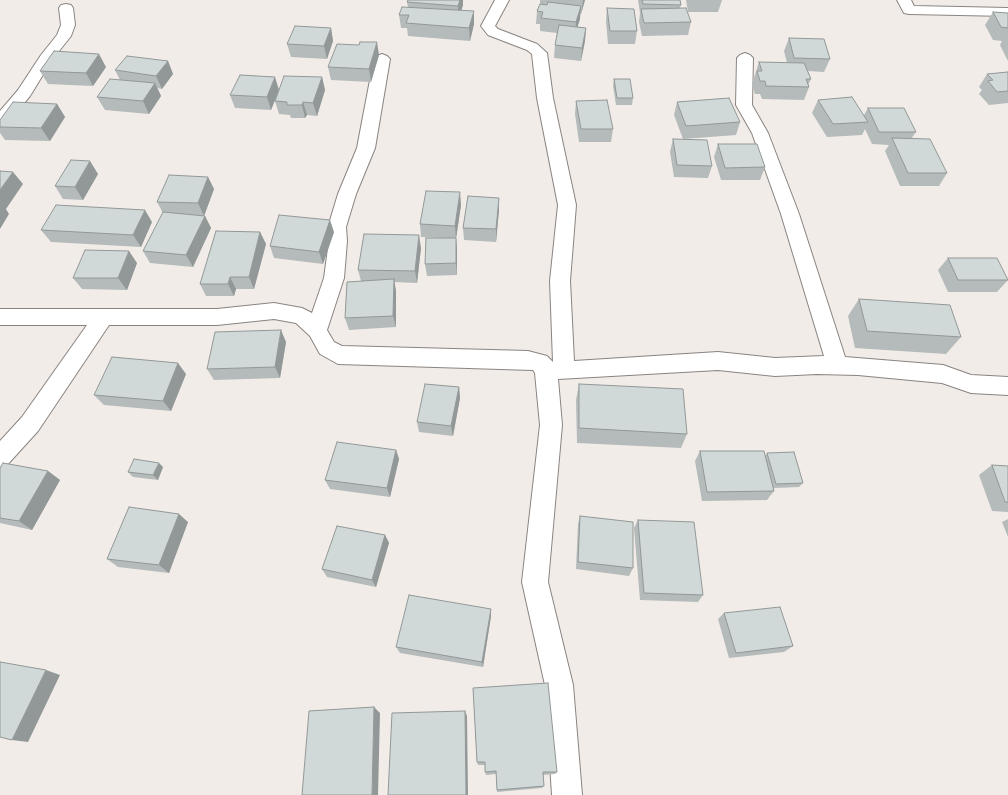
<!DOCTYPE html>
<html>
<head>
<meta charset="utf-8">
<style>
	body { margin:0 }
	canvas { display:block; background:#f2ece8 }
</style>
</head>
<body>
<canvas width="1008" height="795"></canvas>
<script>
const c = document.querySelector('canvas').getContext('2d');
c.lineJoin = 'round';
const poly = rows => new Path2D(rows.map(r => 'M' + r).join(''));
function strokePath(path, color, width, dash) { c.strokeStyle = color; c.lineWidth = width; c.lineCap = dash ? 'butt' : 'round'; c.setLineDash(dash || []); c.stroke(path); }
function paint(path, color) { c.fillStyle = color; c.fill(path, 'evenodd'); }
const minor = poly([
	[495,0,509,0,495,26,498,29,537,44,547,53,553,98,576,205,570,281,574,361,718,352,775,358,824,356,781,214,752,133,736,105,737,58,740,55,745,53,750,55,753,58,752,105,768,133,799,214,845,357,943,365,971,375,1008,377,1008,395,971,393,942,383,858,375,817,374,775,376,718,370,558,379,562,425,548,582,573,685,582,795,552,795,545,685,522,582,540,425,535,373,533,370,338,364,320,354,310,336,296,323,274,319,217,325,109,325,38,431,8,464,0,467,0,441,22,417,87,325,0,325,0,309,217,309,274,303,302,308,312,313,324,278,329,241,328,227,338,194,357,148,374,59,377,56,382,54,387,56,390,59,375,148,356,194,346,227,347,241,344,278,327,330,334,342,342,346,528,351,547,356,553,362,550,281,558,205,537,98,532,54,527,50,488,35,481,26,495,0],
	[897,0,911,0,914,6,1008,8,1008,16,909,14,904,13,897,0],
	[66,4,71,5,73,8,75,25,71,36,52,60,30,96,6,125,0,126,0,111,18,90,41,55,57,35,61,25,59,8,61,5,66,4]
]);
strokePath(minor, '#8a8481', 2);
paint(minor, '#fff');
paint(poly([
	[540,0,585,0,581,14,580,14,580,19,577,27,586,28,585,41,581,61,554,58,555,45,557,33,540,31,540,24,536,24,537,11,540,4],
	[638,0,680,0,681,5,680,8,691,22,688,35,642,36,639,22,640,13],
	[686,0,722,0,718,12,688,12],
	[407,2,463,5,461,11,474,24,470,41,408,36,407,28,401,28,399,15,408,7],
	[607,8,637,31,635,44,608,44,606,21],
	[993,12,1008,13,1008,61,1000,45,1002,41,993,40,985,25],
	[331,28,333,41,327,59,291,57,287,44],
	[789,38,830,59,824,72,808,71,811,79,808,85,809,87,804,100,762,99,760,94,755,94,752,84,759,62,787,63,784,51],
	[379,55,371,82,331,80,328,67],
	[168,61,173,74,162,89,157,88,161,96,149,114,105,110,97,97,120,80,115,70],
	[106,67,93,86,48,84,40,71],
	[1008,72,1008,103,989,105,979,94,982,90,979,87,987,74],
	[322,77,325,90,317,116,307,115,305,118,291,118,290,115,279,114,275,101],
	[614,79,633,98,632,105,616,105,613,86],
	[279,90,271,110,235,108,230,95],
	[818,100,864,115,868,108,916,132,911,139,947,173,939,186,900,186,885,151,889,145,872,144,865,129,862,135,827,137,812,113],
	[576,101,613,129,611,142,579,142,575,114],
	[677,102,740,122,736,135,683,139,674,115],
	[57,104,65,117,50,141,5,140,0,133,0,120],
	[673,139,712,166,708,178,674,177,670,152],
	[718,144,765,167,760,180,721,180,714,157],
	[98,174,83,200,63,199,55,186],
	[208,177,214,189,204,216,197,215,205,216,211,228,193,267,150,263,143,251,163,213,157,202],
	[499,198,499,210,496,242,464,240,463,228],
	[461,205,456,238,457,250,457,275,427,276,425,264,442,238,421,237,420,224],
	[152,222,141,247,51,242,41,230],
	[260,232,266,244,254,289,236,289,234,296,206,296,200,284],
	[334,232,323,264,274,258,270,246],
	[421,248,417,283,394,282,396,291,396,327,349,330,345,318,361,281,358,270],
	[948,258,1008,279,1008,280,997,292,948,292,938,270],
	[137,263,127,290,82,289,73,278],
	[859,299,961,337,946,354,855,348,848,316],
	[286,342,280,378,214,380,207,369],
	[186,374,171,411,104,405,94,395],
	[579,384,687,434,681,448,577,443,576,400],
	[459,387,460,398,453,436,419,432,417,422],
	[396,450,399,459,390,497,330,489,325,480],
	[700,451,766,455,767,453,803,483,799,487,774,488,774,491,767,500,702,501,695,461],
	[992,465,1008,466,1008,512,992,511,979,475],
	[163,467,158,480,133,477,128,472],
	[0,468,48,471,60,480,32,530,0,523],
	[580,516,633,568,629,576,576,569,578,524],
	[1008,519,1008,537,1002,522],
	[638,520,703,595,698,602,640,600,634,528],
	[188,522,169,573,118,567,107,559],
	[385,535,389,543,376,587,327,577,322,569],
	[724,613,793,646,784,652,729,658,718,619],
	[491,616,483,667,400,653,396,647],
	[473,688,557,772,555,774,543,775,544,786,542,788,497,792,496,774,486,775,485,772,485,765,478,765,477,762]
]), '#b4bbba');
paint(poly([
	[460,0,463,0,463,5,459,18,458,6],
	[583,0,585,0,581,14,583,1],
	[581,6,580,19,575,35,576,22],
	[474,11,474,24,470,41,469,28],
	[331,28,333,41,327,59,324,46],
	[586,28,585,41,581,61,582,48],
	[377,42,379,55,371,82,369,69],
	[99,54,106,67,93,86,86,73],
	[168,61,173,74,162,89,156,76],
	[275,77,279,90,271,110,267,97],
	[322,77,325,90,317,116,313,103],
	[155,83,161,96,149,114,143,101],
	[303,102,307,115,305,118,302,105],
	[57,104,65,117,50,141,41,128],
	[90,161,98,174,83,200,75,187],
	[13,172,23,184,6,209,9,214,0,229,0,190],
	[208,177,214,189,204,216,198,203],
	[460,192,461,205,456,239,455,226],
	[499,198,499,210,496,242,496,229],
	[145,210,152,222,141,247,133,235],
	[205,216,211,228,193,267,186,255],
	[330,220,334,232,323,264,319,252],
	[260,232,266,244,254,289,249,277],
	[419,235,421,248,417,283,415,271],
	[456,238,457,250,457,275,456,263],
	[129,251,137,263,127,290,118,278],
	[230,277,236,289,234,296,228,284],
	[394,279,396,291,396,327,393,316],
	[281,330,286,342,280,378,275,367],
	[178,363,186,374,171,411,163,401],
	[459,387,460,398,453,436,451,426],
	[396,450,399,459,390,497,387,488],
	[159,463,163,467,158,480,153,475],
	[48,471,60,480,32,530,19,521],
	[179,514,188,522,169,573,159,565],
	[385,535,389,543,376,587,372,580],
	[491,609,491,616,483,667,482,662],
	[46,670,60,675,28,742,12,740],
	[374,707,380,713,378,795,372,795],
	[465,711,467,716,468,795,466,795]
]), '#929897');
const building = poly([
	[408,0,460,0,458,6,407,2,408,0],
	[642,0,680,0,681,5,643,4,642,0],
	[548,2,581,6,576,22,541,18,543,12,537,11,540,4,547,5,548,2],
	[402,7,474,11,469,28,406,23,409,15,399,15,402,7],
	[607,8,634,9,637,31,610,31,607,8],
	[686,8,691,22,644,23,641,9,686,8],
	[993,12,1008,13,1008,28,1001,27,993,12],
	[559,25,586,28,582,48,555,45,559,25],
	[295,26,331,28,324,46,287,44,295,26],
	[789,38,824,39,830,59,794,58,789,38],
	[360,42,377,42,369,69,328,67,337,44,359,45,360,42],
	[54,51,99,54,86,73,40,71,54,51],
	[127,56,168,61,156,76,115,70,127,56],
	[759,62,804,63,811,79,806,79,809,87,766,86,765,81,760,81,757,71,762,71,759,62],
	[1008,72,1008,91,997,92,988,81,993,80,987,74,1008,72],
	[240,75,275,77,267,97,230,95,240,75],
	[284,76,322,77,313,103,303,102,302,105,287,105,287,102,275,101,284,76],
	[110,79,155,83,143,101,97,97,110,79],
	[614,79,630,79,633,98,617,98,614,79],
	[852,97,868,122,833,124,818,100,852,97],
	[729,98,740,122,686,126,677,102,729,98],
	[607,100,613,129,581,129,576,101,607,100],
	[13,102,57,104,41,128,0,127,0,120,13,102],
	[868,108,904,108,916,132,879,132,868,108],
	[892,138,930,139,947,173,908,173,892,138],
	[673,139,707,140,712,166,677,165,673,139],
	[718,144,757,144,765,167,725,168,718,144],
	[71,160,90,161,75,187,55,186,71,160],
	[0,171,13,172,0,190,0,171],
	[169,175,208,177,198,203,157,202,169,175],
	[426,191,460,192,455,226,420,224,426,191],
	[468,196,499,198,496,229,463,228,468,196],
	[56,205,145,210,133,235,41,230,56,205],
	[163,212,205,216,186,255,143,251,163,212],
	[279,215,330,220,319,252,270,246,279,215],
	[216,231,260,232,249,277,230,277,228,284,200,284,216,231],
	[364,234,419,235,415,271,358,270,364,234],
	[426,238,456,238,456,263,425,264,426,238],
	[85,250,129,251,118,278,73,278,85,250],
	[948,258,997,258,1008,280,958,280,948,258],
	[394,279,393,316,345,318,347,282,394,279],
	[859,299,950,305,961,337,867,331,859,299],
	[281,330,275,367,207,369,215,332,281,330],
	[112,357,178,363,163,401,94,395,112,357],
	[425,384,459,387,451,426,417,422,425,384],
	[579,384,683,389,687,434,579,428,579,384],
	[337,442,396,450,387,488,325,480,337,442],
	[700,451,764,451,774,491,707,492,700,451],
	[794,452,803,483,776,484,767,453,794,452],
	[134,459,159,463,153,475,128,472,134,459],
	[3,463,48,471,19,521,0,518,0,468,3,463],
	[992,465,1008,466,1008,502,1005,502,992,465],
	[129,507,179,514,159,565,107,559,129,507],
	[580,516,633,522,633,568,578,562,580,516],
	[638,520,694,522,703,595,644,593,638,520],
	[337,526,385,535,372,580,322,569,337,526],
	[409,595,491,609,482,662,396,647,409,595],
	[780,607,793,646,736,653,724,613,780,607],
	[0,662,46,670,12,740,0,737,0,662],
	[548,683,557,772,543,772,544,786,497,790,496,771,485,772,485,762,477,762,473,688,548,683],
	[374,707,372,795,302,795,309,711,374,707],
	[465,711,466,795,388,795,392,713,465,711]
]);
paint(building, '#d1d9d8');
strokePath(building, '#929897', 1);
</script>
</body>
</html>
